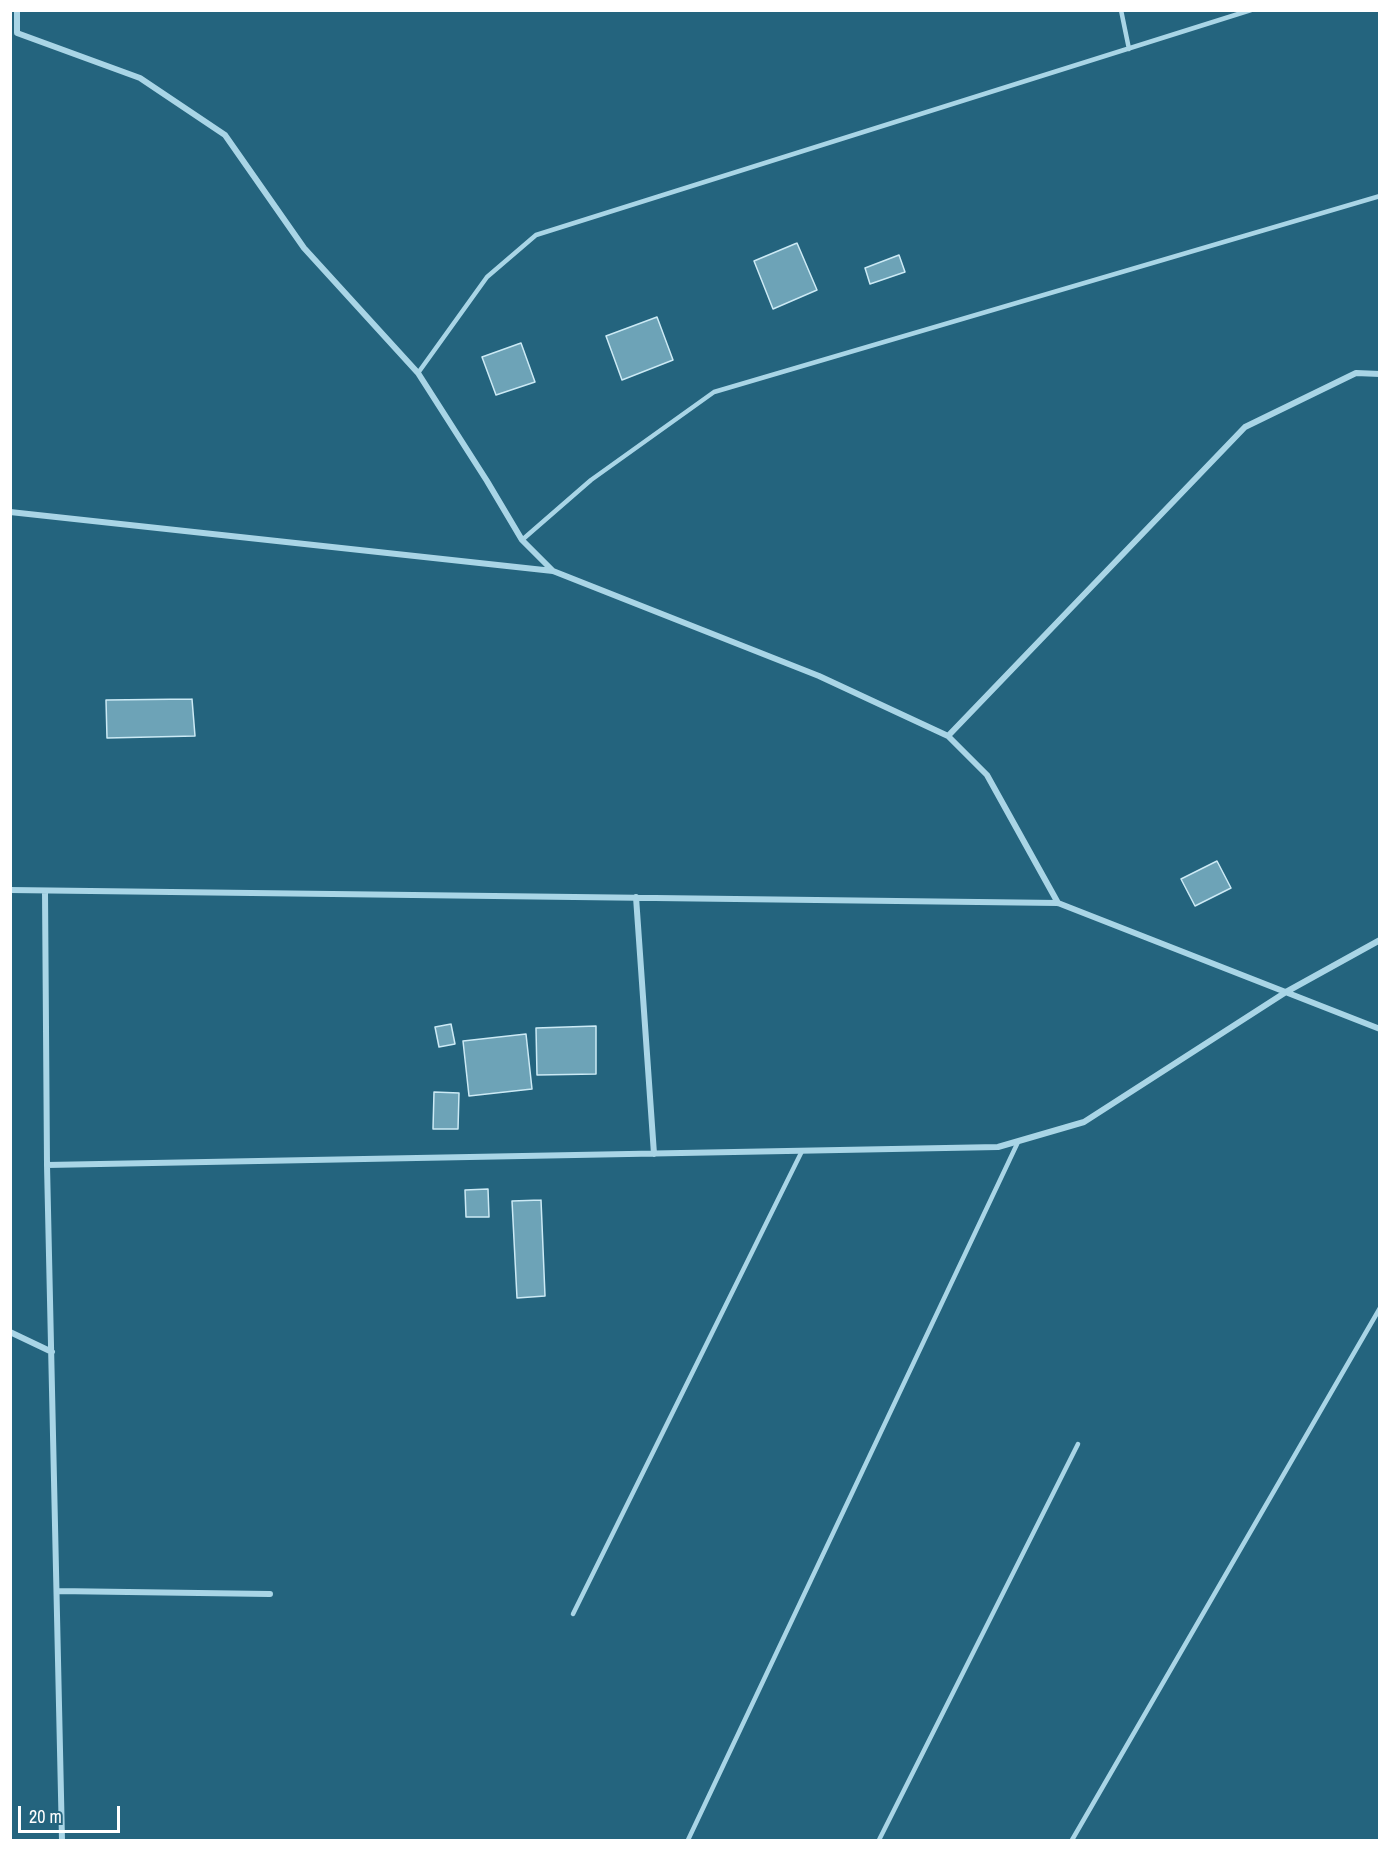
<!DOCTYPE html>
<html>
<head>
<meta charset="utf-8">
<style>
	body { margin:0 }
	#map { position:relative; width:1390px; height:1851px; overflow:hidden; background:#24647e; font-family:"Archivo Narrow",sans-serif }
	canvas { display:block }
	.frame { position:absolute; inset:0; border:12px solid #fff; pointer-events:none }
	.scale { position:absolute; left:18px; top:1806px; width:102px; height:27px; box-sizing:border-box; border:3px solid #fff; border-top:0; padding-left:8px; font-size:18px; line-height:21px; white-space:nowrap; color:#fff; -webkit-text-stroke:4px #24647e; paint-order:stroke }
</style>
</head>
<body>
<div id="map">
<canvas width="1390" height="1851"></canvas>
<div class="frame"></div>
<div class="scale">20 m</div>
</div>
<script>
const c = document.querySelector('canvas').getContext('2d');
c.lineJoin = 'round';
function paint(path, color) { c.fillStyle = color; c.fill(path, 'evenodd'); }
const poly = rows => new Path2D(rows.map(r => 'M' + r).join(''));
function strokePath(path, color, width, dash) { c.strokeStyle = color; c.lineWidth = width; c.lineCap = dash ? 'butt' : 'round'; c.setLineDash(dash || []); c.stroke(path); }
const building = poly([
	[797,243,817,290,773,309,754,261,797,243],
	[899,255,905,272,870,284,865,268,899,255],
	[657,317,673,360,622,380,606,336,657,317],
	[521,343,535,382,496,395,482,357,521,343],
	[192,699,195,736,107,738,106,700,192,699],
	[1217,861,1231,888,1195,906,1181,879,1217,861],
	[451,1024,455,1044,439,1047,435,1027,451,1024],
	[596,1026,596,1074,537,1075,536,1028,596,1026],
	[526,1034,532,1089,469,1096,463,1041,526,1034],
	[434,1092,459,1093,458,1129,433,1129,434,1092],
	[488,1189,489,1217,466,1217,465,1190,488,1189],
	[541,1200,545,1296,517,1298,512,1201,541,1200]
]);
paint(building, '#6da3b7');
strokePath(building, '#cceaf5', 1.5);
strokePath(poly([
	[1121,10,1129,49],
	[418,373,487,277,536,235,1251,10],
	[522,540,591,480,714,392,1380,196],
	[573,1614,802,1151],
	[688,1840,1018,1142],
	[879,1840,1078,1444],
	[1072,1840,1380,1308]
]), '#a9d5e6', 4.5);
strokePath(poly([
	[17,10,17,33,140,78,225,135,304,248,418,373,487,481,522,540,553,571],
	[10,512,553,571,819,676,948,736,987,775,1058,903],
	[948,736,1245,427,1356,373,1380,374],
	[10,890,1058,903,1380,1029],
	[45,891,47,1165,62,1840],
	[636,897,654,1154],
	[47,1165,998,1147,1084,1122,1286,992,1380,940],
	[10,1332,52,1352],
	[57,1591,270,1594]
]), '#a9d5e6', 6);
</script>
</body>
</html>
